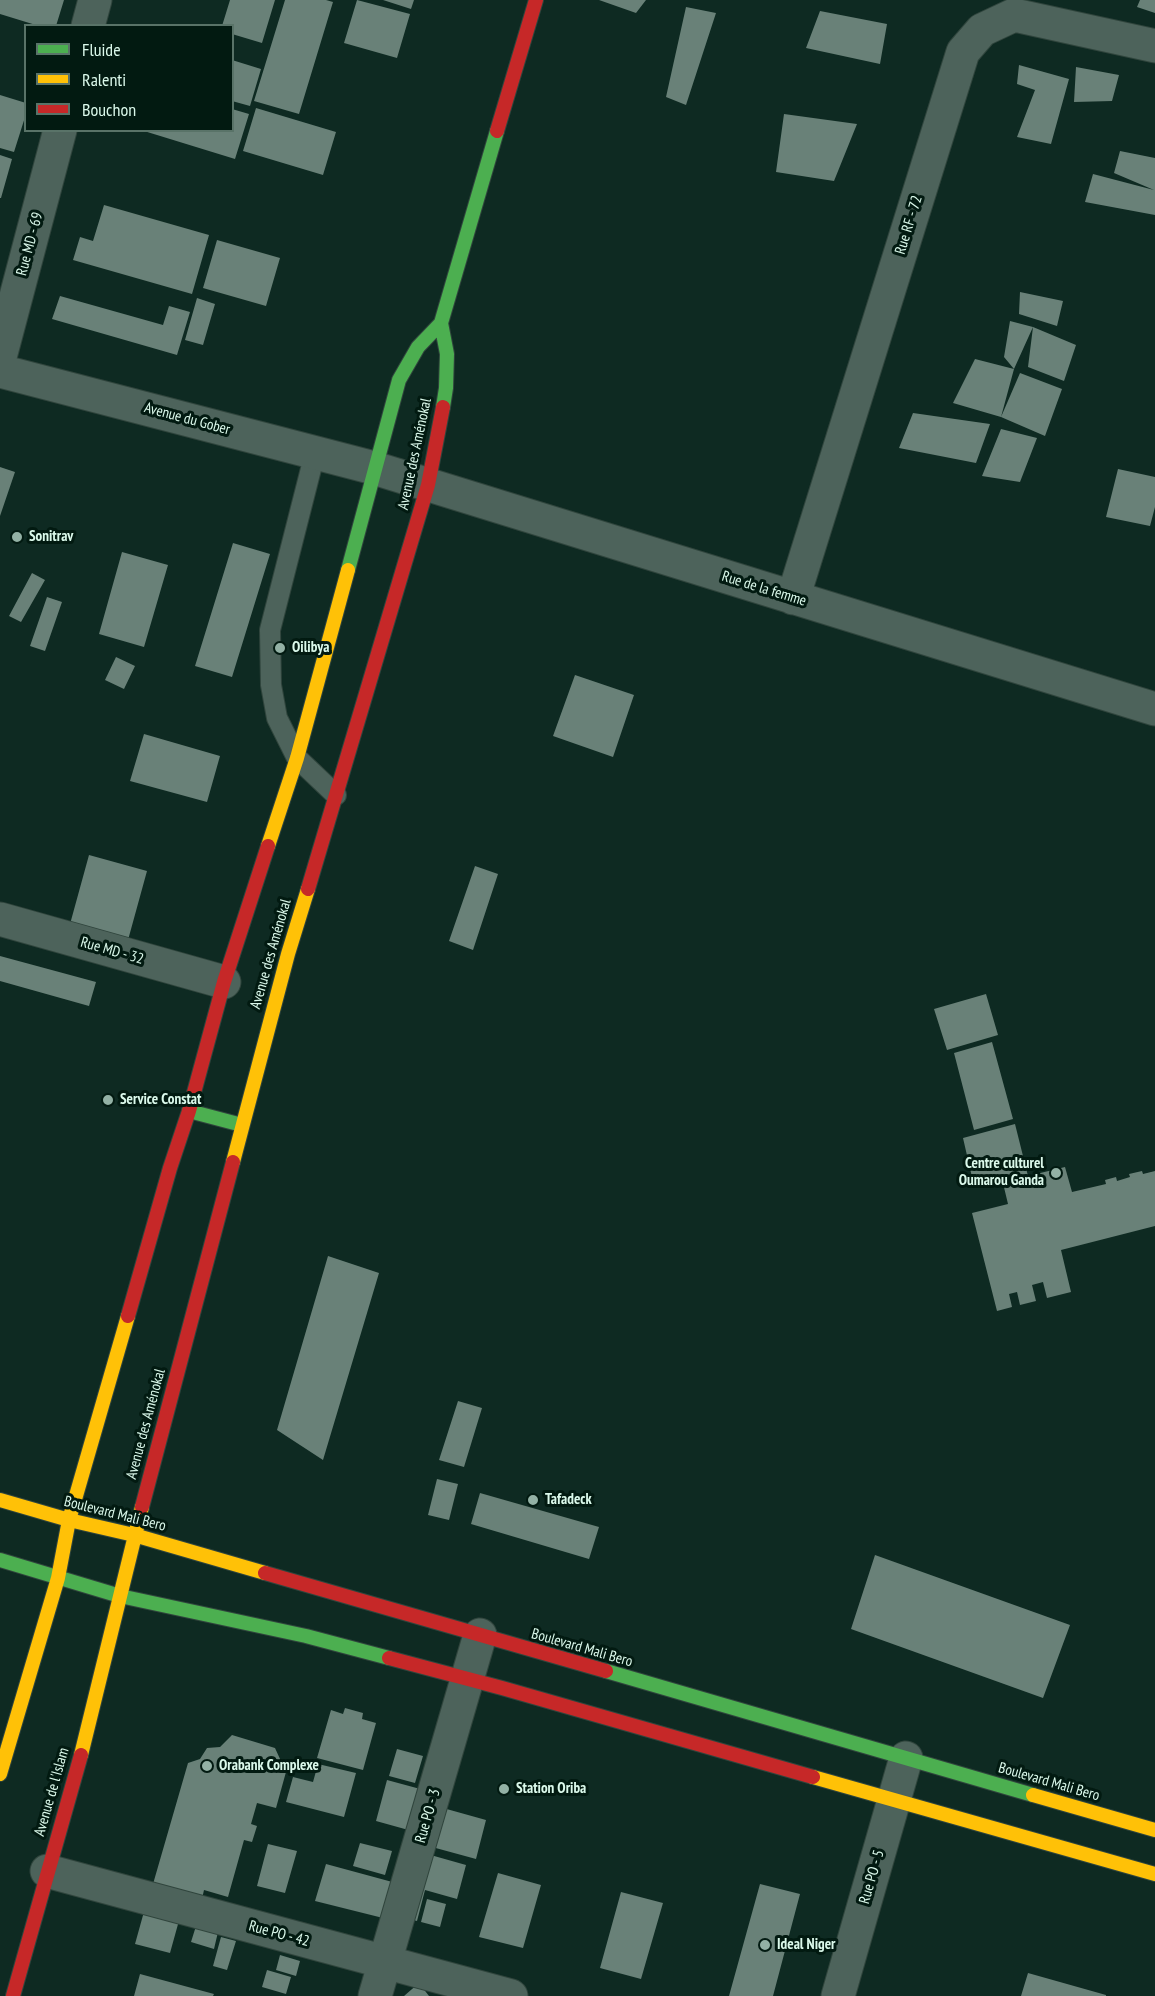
<!DOCTYPE html>
<html>
<head>
<meta charset="utf-8">
<style>
	body { margin:0 }
	#map { position:relative; width:1155px; height:1996px; overflow:hidden; background:#0e2a22; font-family:"PT Sans Narrow",sans-serif }
	canvas { display:block }
	.legend { position:absolute; left:24px; top:24px; width:210px; height:108px; box-sizing:border-box; background:#021a11; border:2px solid #597368; margin:0; padding:8px 10px; list-style:none; font-size:18px; color:#dbf9eb }
	.legend li { display:flex; align-items:center; gap:12px; height:30px }
	.legend b { width:30px; border:2px solid #597368 }
</style>
</head>
<body>
<div id="map">
<canvas width="1155" height="1996"></canvas>
<ul class="legend">
<li><b style="height:8px;background:#4caf50"></b>Fluide</li>
<li><b style="height:8px;background:#ffc107"></b>Ralenti</li>
<li><b style="height:8px;background:#c62828"></b>Bouchon</li>
</ul>
</div>
<script>
const c = document.querySelector('canvas').getContext('2d');
c.lineJoin = 'round';
function paint(path, color) { c.fillStyle = color; c.fill(path, 'evenodd'); }
const poly = rows => new Path2D(rows.map(r => 'M' + r).join(''));
function strokePath(path, color, width, dash) { c.strokeStyle = color; c.lineWidth = width; c.lineCap = dash ? 'butt' : 'round'; c.setLineDash(dash || []); c.stroke(path); }
function write(font, color, halo, rows, align = 'center') {
  c.font = font + ' "PT Sans Narrow",sans-serif'; c.lineWidth = 6; c.setLineDash([]); c.textBaseline = 'middle'; c.strokeStyle = halo; c.fillStyle = color; for (const [text, x, y, turn = 0] of rows) {
    c.save(); c.translate(x, y); c.rotate((+turn || 0) * Math.PI / 180); c.textAlign = isNaN(turn) ? turn : align; if (halo) c.strokeText(text, 0, 0); c.fillText(text, 0, 0); c.restore();
  }
}
paint(poly([
	[0,0,64,0,56,26,39,26,0,14],
	[230,0,275,0,262,43,232,34,232,26,222,26],
	[285,0,326,0,333,2,299,114,254,101],
	[357,0,410,14,397,58,344,43],
	[383,0,414,0,411,9],
	[599,0,646,0,636,13],
	[1140,0,1155,0,1155,13,1137,7],
	[686,7,716,13,686,105,666,97],
	[820,11,887,24,880,64,806,48],
	[232,60,261,69,250,106,232,101],
	[1019,65,1069,79,1051,144,1017,137,1035,90,1017,84],
	[1076,67,1119,75,1112,101,1074,102],
	[0,95,26,103,26,114,14,152,0,148],
	[256,108,336,132,323,175,243,151],
	[232,109,249,114,235,159,144,131,232,130],
	[784,114,857,124,834,181,776,172],
	[1120,151,1155,158,1155,215,1085,202,1093,174,1154,190,1114,173],
	[0,155,12,159,1,198,0,198],
	[104,205,209,235,192,294,73,260,80,237,93,241],
	[217,240,280,258,266,306,203,288],
	[1020,292,1063,301,1057,326,1019,314],
	[60,296,163,325,169,306,190,312,177,355,52,319],
	[197,298,215,304,203,345,185,340],
	[1010,321,1033,327,1014,369,1004,357],
	[1033,327,1076,345,1064,381,1028,367],
	[975,359,1014,369,1001,417,953,403],
	[1020,373,1062,389,1045,436,1001,417],
	[913,413,990,424,976,463,899,448],
	[1001,429,1037,438,1020,482,982,476],
	[0,467,15,472,0,516],
	[1118,469,1155,477,1155,507,1150,526,1106,517],
	[233,543,270,554,232,677,195,666],
	[122,552,168,565,144,647,99,634],
	[32,573,45,580,21,622,9,616],
	[47,597,62,602,45,651,30,646],
	[116,657,135,666,124,689,105,680],
	[575,675,634,695,613,757,553,736],
	[144,734,220,756,207,802,130,781],
	[89,855,147,871,125,951,67,935],
	[475,866,498,874,473,950,449,941],
	[0,956,96,982,89,1006,0,981],
	[986,994,998,1035,947,1050,934,1009],
	[992,1042,1013,1119,974,1130,954,1053],
	[1015,1124,1028,1176,1065,1167,1072,1192,1106,1184,1105,1180,1116,1177,1117,1181,1130,1177,1129,1174,1142,1171,1143,1174,1155,1171,1155,1226,1061,1250,1071,1292,1047,1298,1043,1282,1032,1285,1036,1301,1020,1305,1017,1292,1009,1294,1012,1307,997,1311,972,1213,1008,1204,1002,1179,974,1186,963,1138],
	[328,1256,379,1273,323,1460,277,1430],
	[458,1401,482,1408,464,1467,439,1460],
	[437,1479,458,1484,449,1520,428,1515],
	[480,1493,599,1527,589,1559,471,1524],
	[875,1555,1070,1625,1043,1698,851,1629],
	[345,1708,363,1713,362,1719,376,1723,363,1770,317,1758,331,1710,343,1714],
	[232,1735,275,1748,286,1772,276,1808,257,1803,251,1824,257,1826,252,1842,244,1840,228,1897,204,1890,202,1899,153,1884,188,1763,200,1759,207,1748,220,1747],
	[397,1749,423,1756,415,1783,389,1776],
	[318,1764,356,1773,344,1817,286,1802,293,1777,313,1782],
	[387,1780,424,1790,412,1831,376,1821],
	[443,1808,486,1820,476,1859,432,1847],
	[360,1843,392,1851,385,1875,353,1866],
	[268,1844,297,1851,285,1893,257,1886],
	[420,1852,466,1865,457,1899,425,1890,417,1921,402,1917],
	[326,1864,396,1883,387,1919,315,1901],
	[498,1873,541,1885,523,1948,479,1937],
	[760,1884,800,1894,773,1996,729,1996],
	[621,1892,663,1903,641,1979,600,1968],
	[427,1899,446,1904,440,1927,421,1922],
	[145,1908,180,1917,170,1953,135,1944],
	[196,1926,218,1932,214,1949,191,1942],
	[221,1937,236,1941,227,1970,213,1966],
	[280,1955,300,1961,296,1976,276,1970],
	[267,1970,291,1977,286,1994,262,1987],
	[1028,1973,1106,1995,1106,1996,1021,1996],
	[140,1974,214,1994,213,1996,134,1996],
	[419,1983,429,1996,404,1996]
]), '#698178');
const lane = poly([
	[315,453,270,630,271,685,277,718,297,758,336,795]
]);
const street = poly([
	[88,26,95,0],
	[0,357,60,130],
	[0,371,374,468,1155,709],
	[793,598,963,52,982,30,1014,15,1155,46],
	[0,919,224,982],
	[47,1871,511,1996],
	[375,1996,480,1635],
	[838,1996,906,1758]
]);
const fast = poly([
	[441,323,447,354,446,388,443,407],
	[348,570,399,380,418,347,441,323,497,131],
	[189,1111,242,1125],
	[0,1560,120,1596,306,1636,389,1658],
	[606,1671,1033,1795]
]);
const slow = poly([
	[268,846,297,758,348,570],
	[233,1162,288,954,308,889],
	[0,1500,69,1520,134,1535,265,1573],
	[81,1755,142,1507],
	[0,1774,58,1578,69,1520,128,1316],
	[813,1777,1155,1874],
	[1033,1795,1155,1830]
]);
const jam = poly([
	[497,131,536,0],
	[308,889,428,485,443,407],
	[128,1316,170,1168,189,1111,224,982,268,846],
	[142,1507,233,1162],
	[265,1573,606,1671],
	[389,1658,502,1688,813,1777],
	[13,1996,81,1755]
]);
strokePath(lane, '#30453d', 22);
strokePath(street, '#30453d', 35);
strokePath(fast, '#30453d', 16);
strokePath(slow, '#30453d', 16);
strokePath(jam, '#30453d', 16);
strokePath(lane, '#4d635b', 20);
strokePath(street, '#4d635b', 33);
strokePath(fast, '#4caf50', 14);
strokePath(slow, '#ffc107', 14);
strokePath(jam, '#c62828', 14);
for (const [x, y, r, color] of [
	[17,537,6,"#93b1a5"],
	[280,648,6,"#93b1a5"],
	[108,1100,6,"#93b1a5"],
	[1056,1173,6,"#93b1a5"],
	[533,1500,6,"#93b1a5"],
	[207,1766,6,"#93b1a5"],
	[504,1789,6,"#93b1a5"],
	[765,1945,6,"#93b1a5"]
]) { const dot = new Path2D(); dot.arc(x, y, r, 0, 2 * Math.PI); c.fillStyle = color; c.fill(dot); strokePath(dot, '#021a11', 2); }
write('15px', '#dbf9eb', '#021a11', [
	["Rue RF - 72",909,225,-73],
	["Rue MD - 69",30,244,-75],
	["Avenue du Gober",187,419,15],
	["Avenue des Aménokal",415,454,-78],
	["Rue de la femme",764,589,17],
	["Rue MD - 32",112,951,16],
	["Avenue des Aménokal",271,954,-74],
	["Avenue des Aménokal",146,1424,-75],
	["Boulevard Mali Bero",115,1514,14],
	["Boulevard Mali Bero",582,1648,16],
	["Boulevard Mali Bero",1049,1782,16],
	["Avenue de l'Islam",52,1792,-74],
	["Rue PO - 3",428,1816,-74],
	["Rue PO - 5",872,1877,-74],
	["Rue PO - 42",279,1934,15]
]);
write('bold 15px', '#dbf9eb', '#021a11', [
	["Sonitrav",29,537],
	["Oilibya",292,648],
	["Service Constat",120,1100],
	["Centre culturel",1044,1164,"right"],
	["Oumarou Ganda",1044,1181,"right"],
	["Tafadeck",545,1500],
	["Orabank Complexe",219,1766],
	["Station Oriba",516,1789],
	["Ideal Niger",777,1945]
], 'left');
</script>
</body>
</html>
